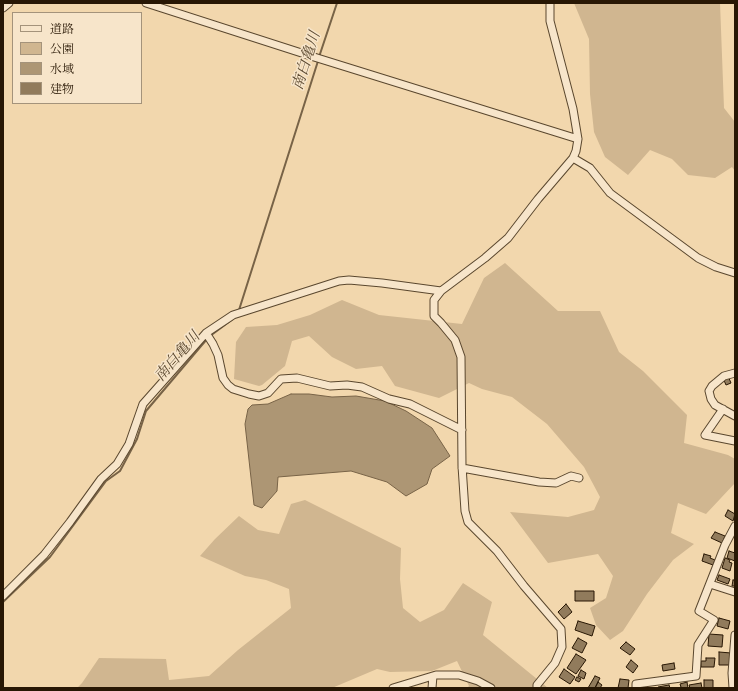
<!DOCTYPE html>
<html>
<head>
<meta charset="utf-8">
<style>
	body { margin:0 }
	#map { position:relative; width:738px; height:691px; overflow:hidden; background:#f2d7ad; font-family:"Libre Bodoni","Noto Serif JP",serif }
	canvas { display:block }
	.frame { position:absolute; inset:0; border:4px solid #281704; pointer-events:none }
	.legend { position:absolute; left:12px; top:12px; width:130px; height:92px; box-sizing:border-box; background:#f7e5ca; border:1px solid #a4937b; margin:0; padding:5px 7px; list-style:none; font-size:12px; color:#281704 }
	.legend li { display:flex; align-items:center; gap:8px; height:20px }
	.legend b { width:20px; border:1px solid #a4937b }
</style>
</head>
<body>
<div id="map">
<canvas width="738" height="691"></canvas>
<div class="frame"></div>
<ul class="legend">
<li><b style="height:5px;background:#f7e5ca"></b>道路</li>
<li><b style="height:11px;background:#d0b690"></b>公園</li>
<li><b style="height:11px;background:#ad9674"></b>水域</li>
<li><b style="height:11px;background:#917b5c"></b>建物</li>
</ul>
</div>
<script>
const c = document.querySelector('canvas').getContext('2d');
c.lineJoin = 'round';
function paint(path, color) { c.fillStyle = color; c.fill(path, 'evenodd'); }
const poly = rows => new Path2D(rows.map(r => 'M' + r).join(''));
function strokePath(path, color, width, dash) { c.strokeStyle = color; c.lineWidth = width; c.lineCap = dash ? 'butt' : 'round'; c.setLineDash(dash || []); c.stroke(path); }
function write(font, color, halo, rows, align = 'center') {
  c.font = font + ' "Libre Bodoni","Noto Serif JP",serif'; c.lineWidth = 3; c.setLineDash([]); c.textBaseline = 'middle'; c.strokeStyle = halo; c.fillStyle = color; for (const [text, x, y, turn = 0] of rows) {
    c.save(); c.translate(x, y); c.rotate((+turn || 0) * Math.PI / 180); c.textAlign = isNaN(turn) ? turn : align; if (halo) c.strokeText(text, 0, 0); c.fillText(text, 0, 0); c.restore();
  }
}
paint(poly([
	[574,3,720,3,724,108,735,122,735,171,732,167,715,178,688,175,672,159,650,150,628,175,605,157,594,132,590,94,589,39],
	[505,263,558,311,600,311,619,352,643,371,687,415,684,443,728,455,735,459,735,483,706,514,678,503,671,533,694,544,673,560,647,594,623,631,610,640,596,625,590,608,606,598,613,576,598,554,548,563,510,512,568,517,594,510,600,497,584,467,547,424,512,397,482,389,469,383,439,398,395,386,382,366,356,369,332,357,309,336,292,341,285,366,262,385,259,386,234,379,236,342,246,327,277,325,310,315,342,300,379,315,462,324,484,278],
	[305,500,401,548,400,579,403,608,420,622,444,610,463,583,492,602,483,635,548,688,467,688,469,686,457,661,432,671,390,672,377,669,332,688,77,688,82,683,99,658,166,659,169,680,209,676,238,650,291,608,289,589,266,580,245,576,200,556,215,539,239,516,258,530,279,534,291,504]
]), '#d0b690');
const water = poly([
	[291,394,309,394,332,397,356,396,385,401,406,411,432,428,450,456,432,469,427,484,406,496,387,482,351,471,278,477,277,491,262,508,254,505,245,424,248,409,252,405,268,404,291,394]
]);
paint(water, '#ad9674');
strokePath(water, '#786347', 1);
strokePath(poly([
	[319,57,337,3],
	[239,310,318,61],
	[210,336,237,316],
	[3,602,50,557,106,481,120,471,137,439,146,411,207,339]
]), '#786347', 2);
const building = poly([
	[728,376,731,383,726,385,723,378,728,376],
	[728,510,735,514,733,521,725,516,728,510],
	[715,532,725,536,722,543,711,538,715,532],
	[729,551,735,553,735,561,727,558,729,551],
	[704,554,711,556,710,558,715,560,713,565,702,561,704,554],
	[725,558,730,560,729,562,732,563,730,571,722,568,725,558],
	[719,575,730,579,728,584,717,580,719,575],
	[733,580,735,580,735,586,732,586,733,580],
	[575,591,594,591,594,601,575,601,575,591],
	[566,604,572,612,564,619,558,612,566,604],
	[719,618,730,621,728,629,717,626,719,618],
	[578,621,595,626,592,636,575,630,578,621],
	[709,634,723,635,722,647,708,646,709,634],
	[578,638,587,643,582,653,572,648,578,638],
	[626,642,635,649,630,655,620,648,626,642],
	[719,652,731,653,731,665,719,665,719,652],
	[576,654,586,660,576,674,567,668,576,654],
	[706,658,715,658,714,667,701,667,701,661,706,661,706,658],
	[631,660,638,666,633,673,626,667,631,660],
	[674,663,675,669,663,671,662,665,674,663],
	[564,669,575,677,570,684,559,677,564,669],
	[581,670,586,673,584,679,578,676,581,670],
	[595,676,600,678,595,688,588,688,595,676],
	[577,677,581,679,579,682,575,680,577,677],
	[620,679,629,680,628,688,618,688,620,679],
	[704,680,713,680,713,688,704,688,704,680],
	[598,682,602,685,600,688,595,688,598,682],
	[687,682,688,688,678,688,681,687,680,684,687,682],
	[701,683,702,688,690,688,689,685,701,683],
	[669,685,670,688,659,688,658,687,669,685]
]);
paint(building, '#917b5c');
strokePath(building, '#281704', 1);
const minor = poly([
	[146,3,314,57,578,139],
	[3,8,9,3],
	[573,158,590,168,610,193,698,258,716,267,735,273],
	[206,333,213,344,218,355,223,378,228,385,233,389,249,394,259,396,268,393,281,379,297,378,330,386,347,385,362,387,389,399,410,404,462,430],
	[735,373,724,376,712,386,709,391,711,399,715,405,735,416],
	[723,409,705,435,735,441],
	[462,468,539,482,556,483,571,476,579,478],
	[710,584,735,592],
	[3,596,44,555,70,522,101,479,117,464,129,444,143,404,206,333,233,315,339,281,349,280,382,283,441,291],
	[393,688,436,675,459,675,478,681,491,688],
	[432,688,433,676],
	[537,688,537,685,555,663,562,647,561,629,524,586,497,551,468,522,465,511,462,466,461,357,455,340,441,323,434,316,434,300,441,291,485,258,508,238,538,199,573,158,576,151,578,139,573,109,550,21,550,3],
	[636,688,636,684,696,676,698,645,714,620,699,611,725,545,735,526],
	[733,688,732,673,735,635]
]);
strokePath(minor, '#5a472e', 9);
strokePath(minor, '#f7e5ca', 7);
write('italic 15px', '#5d4a31', '#f7e5ca', [
	["南白亀川",307,61,-72],
	["南白亀川",178,357,-49]
]);
</script>
</body>
</html>
